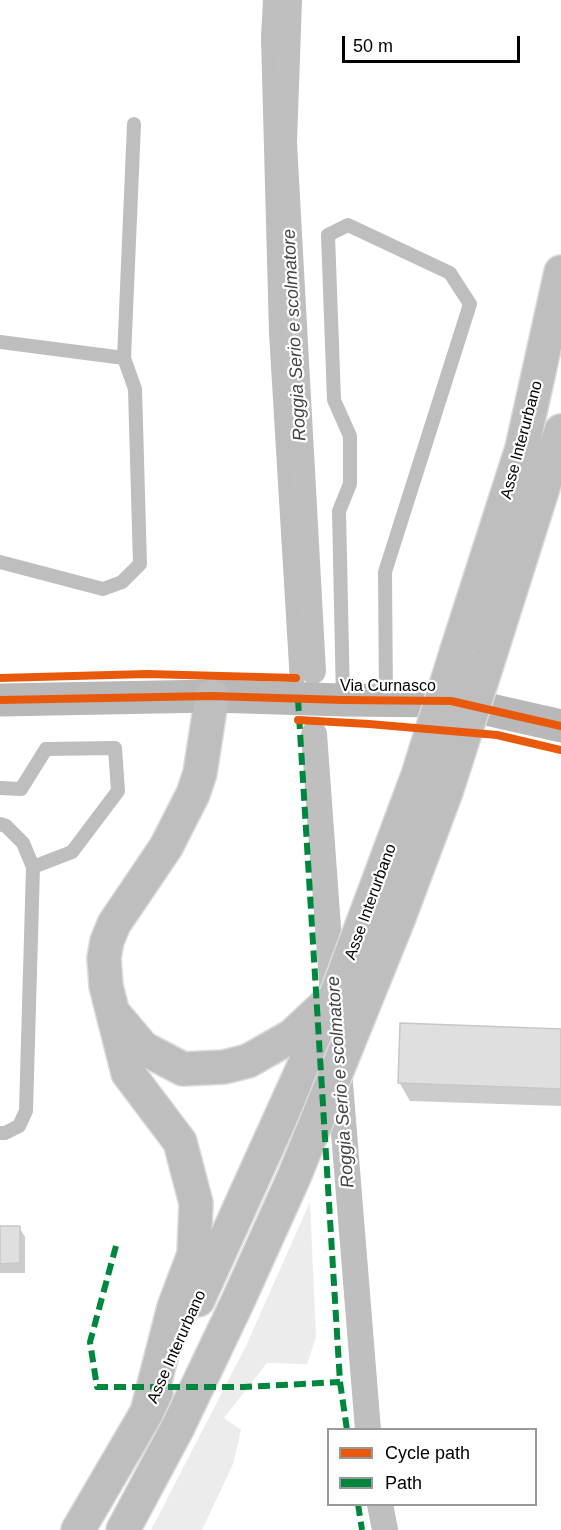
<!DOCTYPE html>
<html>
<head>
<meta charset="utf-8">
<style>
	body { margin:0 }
	#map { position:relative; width:561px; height:1530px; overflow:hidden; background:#fff; font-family:Arial,sans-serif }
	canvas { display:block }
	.legend { position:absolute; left:327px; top:1428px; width:210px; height:78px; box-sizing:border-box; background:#fff; border:2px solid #999; margin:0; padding:8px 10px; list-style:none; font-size:18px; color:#000 }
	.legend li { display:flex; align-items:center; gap:12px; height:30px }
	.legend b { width:30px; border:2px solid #999 }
	.scale { position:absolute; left:342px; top:36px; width:178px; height:27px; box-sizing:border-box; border:3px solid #000; border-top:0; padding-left:8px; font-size:18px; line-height:21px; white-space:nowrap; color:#000; -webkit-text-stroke:4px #fff; paint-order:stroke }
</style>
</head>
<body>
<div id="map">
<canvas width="561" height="1530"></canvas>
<ul class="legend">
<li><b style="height:8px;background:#e8590c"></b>Cycle path</li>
<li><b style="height:8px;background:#00873e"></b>Path</li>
</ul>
<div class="scale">50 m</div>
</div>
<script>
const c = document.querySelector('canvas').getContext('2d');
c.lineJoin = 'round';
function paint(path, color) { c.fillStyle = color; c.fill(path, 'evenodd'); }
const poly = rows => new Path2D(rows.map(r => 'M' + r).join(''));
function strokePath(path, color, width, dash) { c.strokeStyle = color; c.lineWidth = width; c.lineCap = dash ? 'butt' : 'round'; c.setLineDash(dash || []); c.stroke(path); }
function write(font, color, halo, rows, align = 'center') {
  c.font = font + ' Arial,sans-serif'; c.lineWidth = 4.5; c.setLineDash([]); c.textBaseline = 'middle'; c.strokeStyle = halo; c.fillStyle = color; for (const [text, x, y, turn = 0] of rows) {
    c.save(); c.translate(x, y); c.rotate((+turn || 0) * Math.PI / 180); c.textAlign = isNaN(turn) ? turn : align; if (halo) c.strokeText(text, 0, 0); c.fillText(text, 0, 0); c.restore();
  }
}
paint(poly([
	[310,1202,316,1337,307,1364,267,1363,224,1418,241,1430,233,1464,202,1530,151,1530,246,1346]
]), '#ececec');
paint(poly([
	[561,1031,561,1106,410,1101,399,1082],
	[0,1227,19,1227,25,1237,25,1273,0,1273]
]), '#0003');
strokePath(poly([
	[289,0,284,143,313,671],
	[314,734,333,996],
	[339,1071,368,1430],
	[380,1504,385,1530]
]), '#bfbfbf', 26);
const building = poly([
	[400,1023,561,1029,561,1089,398,1083,400,1023],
	[0,1226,20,1226,20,1263,0,1264,0,1226]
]);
paint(building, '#dfdfdf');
strokePath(building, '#c7c7c7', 1.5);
const highway = poly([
	[457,650,522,448,561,272],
	[490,655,561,431],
	[116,1016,143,1048,183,1069,224,1067,248,1061,292,1036,325,1005],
	[198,1300,336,995],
	[147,1412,174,1307,194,1254,196,1203,180,1142,128,1073,106,986,104,958,107,941,114,924,166,847,193,794,200,773,212,696],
	[78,1530,147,1412,156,1393],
	[123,1530,178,1427]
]);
strokePath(highway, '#dbdbdb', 36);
strokePath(poly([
	[270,0,268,37,276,333,298,699],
	[0,342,124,358,135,389,140,564,122,582,103,589,0,562],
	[124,358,134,124],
	[343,700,339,511,350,484,350,436,334,400,328,235,348,225,450,273,470,304,385,572,386,700],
	[0,788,21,789,46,749,115,748,118,791,72,852,33,867],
	[0,824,6,826,23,843,33,867,26,1111,19,1126,5,1133,0,1133]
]), '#bebebe', 14);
strokePath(poly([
	[0,700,212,696,343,700,451,701,561,726]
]), '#b8b8b8', 33);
strokePath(highway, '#bebebe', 33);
const highwayBridge = poly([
	[336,995,418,775,457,650],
	[178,1427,238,1301,294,1177,398,920,446,792,490,655]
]);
strokePath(highwayBridge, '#dbdbdb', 36, []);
strokePath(highwayBridge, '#bebebe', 33);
strokePath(poly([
	[298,699,340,1382,347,1430],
	[116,1246,90,1342,97,1387,244,1387,340,1382],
	[358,1504,362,1530]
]), '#00873e', 6, [12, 6]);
strokePath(poly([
	[0,678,147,674,296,678],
	[0,700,212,696,343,700,451,701,561,726],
	[298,720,369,724,497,735,561,750]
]), '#e8590c', 8);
write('16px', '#000', '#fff', [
	["Asse Interurbano",522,440,-75],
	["Via Curnasco",388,687],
	["Asse Interurbano",371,902,-70],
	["Asse Interurbano",177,1347,-66]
]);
write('italic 18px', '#444', '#fff', [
	["Roggia Serio e scolmatore",295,335,-93],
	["Roggia Serio e scolmatore",341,1082,-94]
]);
</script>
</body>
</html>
